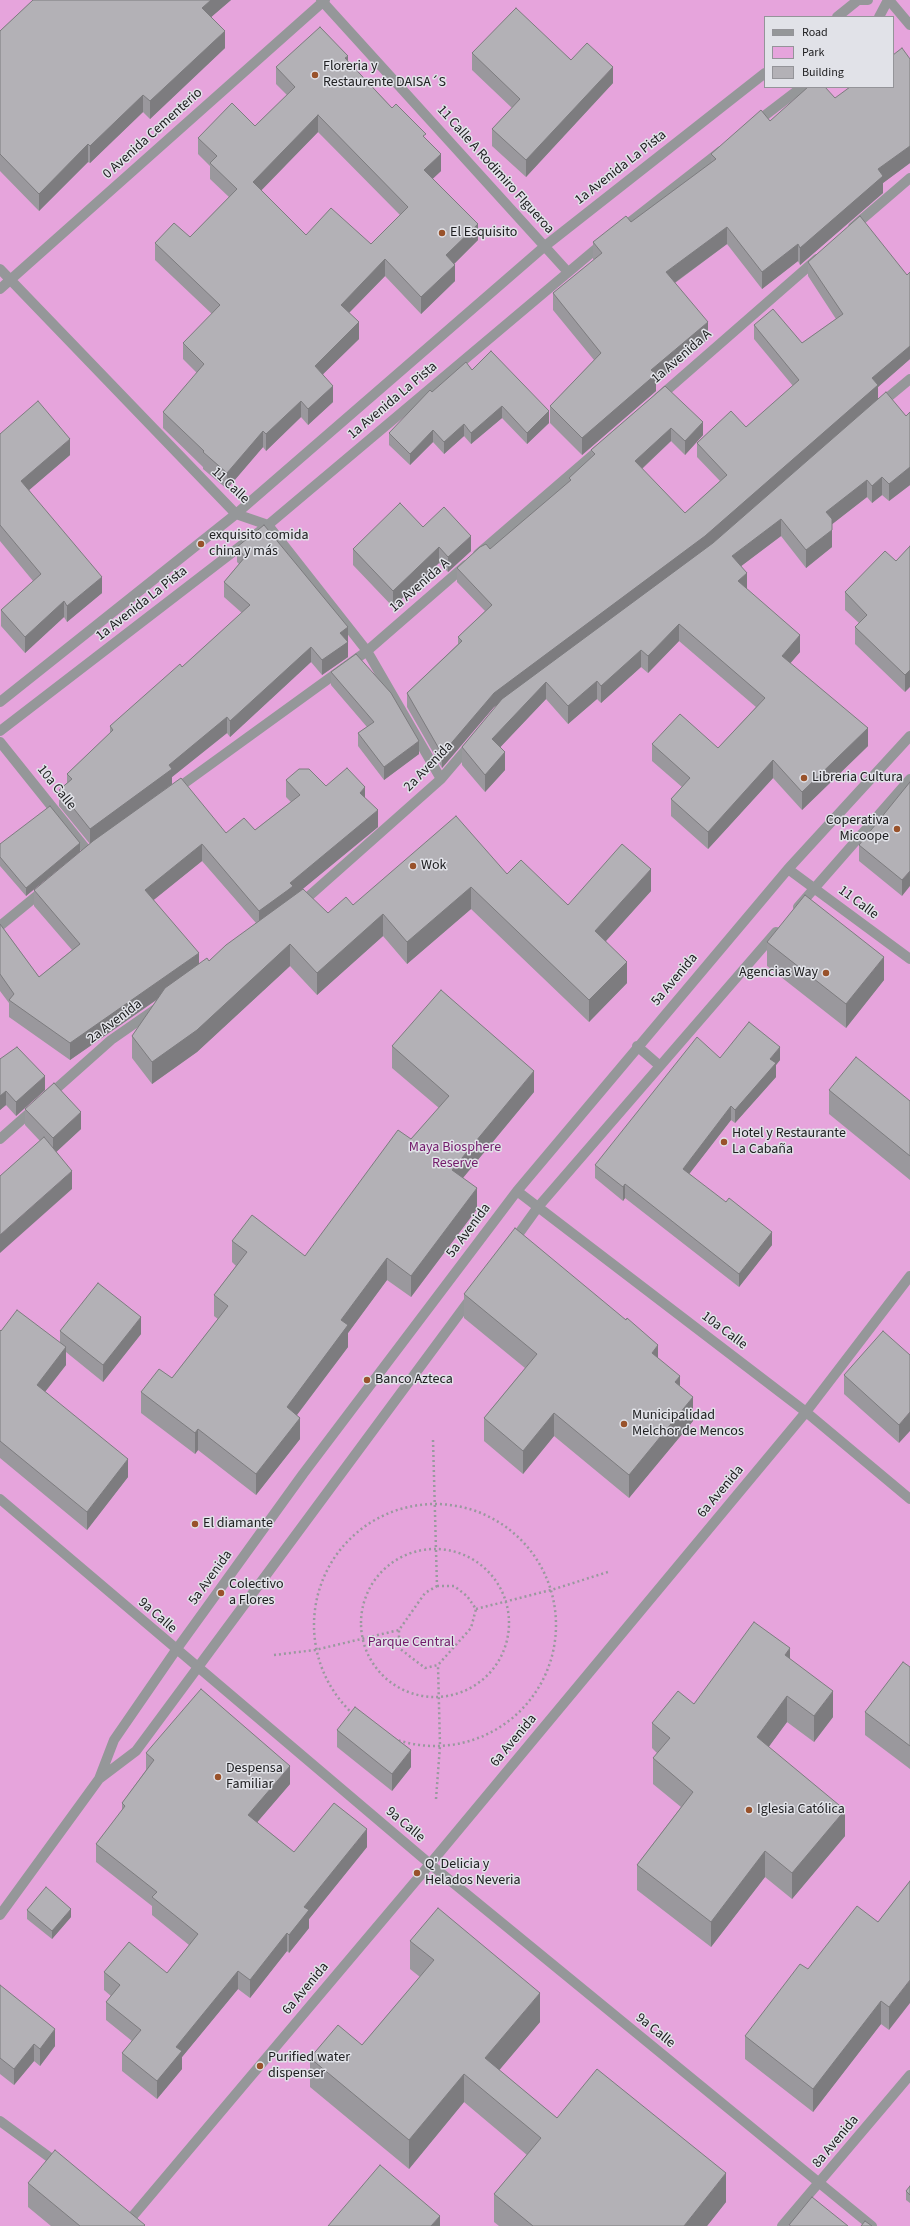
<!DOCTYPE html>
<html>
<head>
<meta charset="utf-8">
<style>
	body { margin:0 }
	#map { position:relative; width:910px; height:2226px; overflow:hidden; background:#e1e2e8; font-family:"Source Sans 3",sans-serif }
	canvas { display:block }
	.legend { position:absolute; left:764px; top:16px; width:130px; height:72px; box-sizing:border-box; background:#e1e2e8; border:1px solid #949499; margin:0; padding:5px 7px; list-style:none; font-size:12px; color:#202022 }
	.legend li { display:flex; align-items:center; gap:8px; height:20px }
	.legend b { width:20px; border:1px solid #949499 }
</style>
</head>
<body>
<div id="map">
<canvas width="910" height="2226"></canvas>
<ul class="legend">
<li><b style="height:5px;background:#959799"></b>Road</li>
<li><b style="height:11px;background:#e6a4dc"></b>Park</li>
<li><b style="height:11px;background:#b3b1b6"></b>Building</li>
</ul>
</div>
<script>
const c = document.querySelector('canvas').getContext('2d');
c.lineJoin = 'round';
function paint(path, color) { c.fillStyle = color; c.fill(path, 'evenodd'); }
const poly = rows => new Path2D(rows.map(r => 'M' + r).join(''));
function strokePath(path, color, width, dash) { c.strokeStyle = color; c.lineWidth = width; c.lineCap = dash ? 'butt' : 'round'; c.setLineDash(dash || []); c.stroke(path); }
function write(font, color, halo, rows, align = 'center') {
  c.font = font + ' "Source Sans 3",sans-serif'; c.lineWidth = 3; c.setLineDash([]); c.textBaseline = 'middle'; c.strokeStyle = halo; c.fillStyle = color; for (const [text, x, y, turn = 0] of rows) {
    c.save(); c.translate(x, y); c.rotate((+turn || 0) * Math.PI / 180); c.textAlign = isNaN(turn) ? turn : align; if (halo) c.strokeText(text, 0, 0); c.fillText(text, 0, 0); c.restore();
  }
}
paint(poly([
	[0,0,910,0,910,2226,0,2226],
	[765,17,893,17,893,87,765,87]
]), '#e6a4dc');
strokePath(poly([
	[433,1440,437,1586],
	'314 1625a121 121 0 1 1 242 0a121 121 0 1 1-242 0Z',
	'361 1623a74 74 0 1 1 148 0a74 74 0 1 1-148 0Z',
	[437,1586,454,1586,467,1596,476,1609,471,1628,438,1665,425,1668,399,1648,399,1630,425,1593,437,1586],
	[476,1609,551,1590,608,1572],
	[274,1655,315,1650,399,1630],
	[436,1799,440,1746,438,1665]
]), '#99999e', 2.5, [2, 3]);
strokePath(poly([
	[321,0,567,271],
	[889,0,910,25],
	[837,17,858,0,868,0],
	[879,17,888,0],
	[755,123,802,87],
	[853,227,910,178],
	[620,230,721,151],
	[0,269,236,514,268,525,367,651,441,779],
	[0,289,325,0],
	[659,397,817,259],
	[880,404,910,379],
	[478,554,602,447],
	[0,702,236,514,545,246,765,73],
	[0,731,268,525,603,243],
	[0,742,89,853],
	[175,790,367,651,466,565],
	[788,869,910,959],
	[299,905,441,779,470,745],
	[798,907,910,779],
	[0,926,45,889],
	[637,1046,660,1066],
	[48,1096,111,1040,157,1008],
	[0,1139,35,1108],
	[517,1191,806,1412,910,1499],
	[512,1243,538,1207,776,932],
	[0,1499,430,1864,872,2226],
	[99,1779,136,1751,471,1298],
	[0,1915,99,1779,114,1740,176,1650,303,1474,517,1191,788,869,910,736],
	[0,2121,60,2165],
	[132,2217,430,1864,806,1412,910,1276],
	[782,2226,910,2075]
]), '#959799', 10);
paint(poly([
	[33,0,231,0,211,17,225,48,150,119,143,112,90,163,88,162,39,211,0,171,0,31],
	[472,53,571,60,613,83,526,177,492,146,492,129,512,108,472,70],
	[910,59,910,163,883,183,883,193,800,265,798,261,762,289,727,244,675,283,708,339,656,383,656,391,582,455,550,423,550,406,594,360,553,310,553,293,594,260,593,259,593,242,631,222,711,163,711,154,770,121,835,98],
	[348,61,392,108,426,139,441,171,432,179,478,240,454,264,455,281,421,314,385,276,349,313,359,339,323,374,333,402,308,425,301,417,266,451,263,447,227,489,203,469,203,467,163,428,163,412,197,373,183,359,183,343,212,314,155,260,155,243,190,237,229,197,210,179,210,166,198,154,198,138,255,126,287,95,276,84,276,67],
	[318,132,400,215,371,244,306,235,261,190],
	[808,262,907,275,910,272,910,359,878,387,878,399,906,416,910,412,910,485,889,501,882,495,872,503,867,497,832,524,832,547,806,568,781,536,741,566,747,590,800,652,790,663,868,746,802,810,773,778,708,849,671,816,671,799,682,787,652,761,652,744,718,748,756,707,679,641,648,673,641,667,601,703,597,699,568,724,546,699,500,747,505,770,485,792,462,765,462,747,500,703,494,707,442,768,407,707,407,693,458,644,458,637,485,611,457,582,457,568,490,549,569,482,569,478,591,457,591,450,665,386,703,435,685,455,671,441,642,469,685,513,720,481,697,457,697,443,746,427,793,386,754,339,754,325,802,343,836,319,808,276],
	[472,370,549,423,527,444,502,418,471,444,464,436,444,454,433,442,410,465,389,445,389,433,432,392],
	[0,434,70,455,29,490,102,593,67,622,64,617,25,653,1,626,1,610,33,581,0,541],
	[423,527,471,551,448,572,439,563,393,607,353,565,353,549],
	[910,546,905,692,855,644,855,627,859,623,845,610,845,592,896,561],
	[237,547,348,627,348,657,322,675,311,662,230,737,227,733,172,777,172,784,226,833,255,830,291,802,286,797,286,780,326,786,365,798,378,827,300,891,328,913,353,905,507,874,568,905,651,891,606,941,627,983,589,1022,471,909,407,964,383,936,317,995,290,966,197,1052,152,1084,132,1058,132,1036,158,999,70,1060,9,1017,9,1003,0,991,0,924,39,977,72,950,34,906,34,890,90,844,59,806,59,790,67,783,67,774,110,733,110,726,182,667,242,613,224,597,224,582,239,564,237,562],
	[202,861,256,923,209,961,199,964,153,900],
	[331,672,419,754,384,780,358,746,358,733,367,727,331,685],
	[910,782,902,896,859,861,859,845],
	[80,843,26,896,0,866,0,844],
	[767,942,884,980,846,1028,767,966],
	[392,1046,534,1092,463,1178,477,1209,411,1297,387,1280,348,1333,348,1347,297,1415,300,1439,256,1495,198,1450,195,1454,141,1413,141,1392,172,1378,218,1319,214,1316,214,1295,236,1266,232,1262,232,1241,305,1256,411,1139,439,1108,392,1068],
	[720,1058,780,1060,776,1065,776,1077,735,1123,731,1120,689,1174,772,1245,739,1287,625,1198,623,1201,595,1178,595,1165],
	[0,1059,45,1090,16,1116,6,1105,0,1110],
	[829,1090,910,1101,910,1180,829,1114],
	[25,1109,81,1129,56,1152,72,1189,40,1141,25,1125],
	[464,1294,658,1358,680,1386,693,1421,629,1498,554,1436,523,1474,484,1441,484,1418,525,1368,464,1318],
	[0,1330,60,1343,60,1331,141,1334,103,1382,66,1352,66,1365,45,1392,128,1477,87,1530,0,1458],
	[910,1355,899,1443,844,1394,844,1375],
	[790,1659,833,1717,814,1742,787,1722,768,1747,845,1836,792,1899,765,1877,711,1947,637,1890,637,1865,681,1807,653,1784,653,1758,657,1753,652,1748,652,1723,694,1704],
	[910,1667,910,1769,865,1735,865,1712],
	[337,1730,411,1767,392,1791,337,1747],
	[146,1753,290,1784,257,1822,294,1852,367,1847,309,1919,309,1928,289,1953,287,1951,250,1998,238,1989,182,2057,182,2069,157,2099,122,2071,122,2053,132,2041,106,2020,106,2002,111,1996,104,1990,104,1972,167,1973,189,1945,152,1915,152,1906,96,1862,96,1844,122,1811,122,1803,146,1770],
	[910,1881,889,2030,881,2024,813,2112,745,2059,745,2036,808,1969,878,1922],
	[27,1910,71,1917,52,1939,27,1919],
	[410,1941,540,2022,499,2070,557,2118,726,2202,707,2226,499,2226,494,2222,494,2194,527,2155,464,2102,409,2169,310,2087,310,2058,362,2045,420,1977,410,1969],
	[0,1985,55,2046,40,2066,34,2061,14,2085,0,2074],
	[28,2183,145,2226,51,2226,28,2207],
	[910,2186,910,2203,906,2200,906,2191]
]), '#9a989d');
paint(poly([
	[211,0,231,0,202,25,202,8],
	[225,31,225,48,150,119,150,101],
	[348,56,348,72,345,58],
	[613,67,613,83,526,177,526,160],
	[143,95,143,112,90,163,90,146],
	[318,115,318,132,253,199,253,182],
	[88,144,88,162,39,211,39,194],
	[910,146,910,163,883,183,883,193,800,265,800,248,878,169],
	[441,154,441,171,424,187,424,170],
	[478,224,478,240,446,272,446,255],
	[727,227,727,244,666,289,666,272],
	[798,244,798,261,762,289,762,272],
	[385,259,385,276,341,321,341,305],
	[455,265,455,281,421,314,421,297],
	[359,322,359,339,315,382,315,366],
	[708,322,708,339,656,383,656,391,582,455,582,438,651,370],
	[910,346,910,359,878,387,878,399,705,550,494,707,442,768,442,754,494,693],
	[333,386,333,402,308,425,308,409],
	[301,401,301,417,266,451,266,434],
	[502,406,502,418,471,444,471,433],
	[549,411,549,423,527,444,527,433],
	[703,422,703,435,685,455,685,441],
	[464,424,464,436,444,454,444,442],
	[671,428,671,441,635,475,635,461],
	[433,430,433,442,410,465,410,454],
	[263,431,263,447,227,489,227,473],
	[70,439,70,455,21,497,21,481],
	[910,467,910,485,889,501,889,484],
	[882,477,882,495,872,503,872,486],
	[867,480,867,497,826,529,826,512],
	[781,519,781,536,732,573,732,556],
	[832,530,832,547,806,568,806,550],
	[471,536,471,551,448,572,448,557],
	[439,547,439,563,393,607,393,591],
	[747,573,747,590,738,581],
	[102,577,102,593,67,622,67,606],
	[64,601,64,617,25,653,25,637],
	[679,624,679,641,648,673,648,656],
	[348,627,348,657,322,675,322,660,340,633],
	[800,635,800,652,782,673,782,656],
	[311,647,311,662,230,737,230,721],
	[641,650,641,667,601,703,601,686],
	[910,670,910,687,905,692,905,675],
	[597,681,597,699,568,724,568,706],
	[546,682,546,699,492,756,492,739],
	[227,717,227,733,172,777,172,784,90,844,90,829],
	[868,728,868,746,802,810,802,792],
	[419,741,419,754,384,780,384,767],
	[505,752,505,770,485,792,485,775],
	[773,760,773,778,708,849,708,832],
	[365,787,365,804,360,793],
	[378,810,378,827,293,897,259,927,259,911,290,883],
	[80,843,80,852,26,896,26,888],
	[202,844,202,861,145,907,145,890],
	[651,869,651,891,595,953,595,931],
	[910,871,910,886,902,896,902,880],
	[471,887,471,909,407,964,407,942],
	[383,914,383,936,317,995,317,973],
	[290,944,290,966,197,1052,152,1084,152,1062],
	[199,953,199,970,70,1060,70,1043],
	[884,957,884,980,846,1028,846,1004],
	[627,962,627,983,589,1022,589,1000],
	[780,1047,780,1060,776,1065,776,1077,735,1123,735,1110,770,1059],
	[534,1071,534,1092,452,1191,452,1170],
	[45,1076,45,1090,16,1116,16,1102],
	[6,1091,6,1105,0,1110,0,1096],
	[731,1106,731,1120,683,1182,683,1169],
	[81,1112,81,1129,53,1155,53,1138],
	[72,1171,72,1189,0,1253,0,1235],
	[625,1184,625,1198,623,1201,623,1187],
	[477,1188,477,1209,411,1297,411,1276],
	[772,1232,772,1245,739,1287,739,1274],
	[387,1258,387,1280,348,1333,348,1347,287,1428,287,1407,341,1320],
	[141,1317,141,1334,103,1382,103,1365],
	[658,1345,658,1368,652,1353],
	[66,1347,66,1365,37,1402,37,1385],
	[680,1376,680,1400,675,1382],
	[693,1397,693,1421,629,1498,629,1475],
	[910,1412,910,1431,899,1443,899,1425],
	[554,1413,554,1436,523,1474,523,1451],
	[300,1418,300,1439,256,1495,256,1474],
	[198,1429,198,1450,195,1454,195,1433],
	[128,1459,128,1477,87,1530,87,1512],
	[790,1648,790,1673,785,1655],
	[833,1691,833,1717,814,1742,814,1716],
	[787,1696,787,1722,757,1763,757,1737],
	[411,1750,411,1767,392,1791,392,1774],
	[290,1766,290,1784,248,1833,248,1815],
	[845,1810,845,1836,792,1899,792,1873],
	[367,1829,367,1847,309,1919,309,1928,289,1953,289,1935,304,1907],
	[765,1851,765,1877,711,1947,711,1922],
	[71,1909,71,1917,52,1939,52,1931],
	[287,1933,287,1951,250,1998,250,1980],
	[238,1971,238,1989,182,2057,182,2069,157,2099,157,2081,176,2047],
	[910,1980,910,2003,889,2030,889,2007],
	[540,1993,540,2022,485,2087,485,2058],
	[881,2001,881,2024,813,2112,813,2089],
	[55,2029,55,2046,40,2066,40,2049],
	[34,2044,34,2061,14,2085,14,2069],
	[464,2074,464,2102,409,2169,409,2140],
	[726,2173,726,2202,707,2226,684,2226],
	[440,2216,440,2226,431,2226]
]), '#7d7c7f');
const building = poly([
	[33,0,211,0,202,8,225,31,150,101,143,95,90,146,88,144,39,194,0,154,0,31,33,0],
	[516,8,571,60,587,43,613,67,526,160,492,129,520,99,472,53,516,8],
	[320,27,348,56,345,58,392,108,396,104,426,134,423,136,441,154,424,170,478,224,446,255,455,265,421,297,385,259,341,305,359,322,315,366,333,386,308,409,301,401,266,434,263,431,227,473,203,452,204,451,163,412,204,364,183,343,220,305,155,243,174,223,190,237,237,189,210,163,217,156,198,138,232,103,255,126,295,87,276,67,320,27],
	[318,115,408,207,371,244,331,208,306,235,253,182,318,115],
	[902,48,910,59,910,146,878,169,883,176,800,248,798,244,762,272,727,227,666,272,708,322,651,370,656,374,582,438,550,406,601,353,553,293,602,253,593,242,626,216,631,222,716,159,711,154,761,110,770,121,808,87,825,87,835,98,850,87,893,87,893,55,902,48],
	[860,216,907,275,910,272,910,346,872,378,878,385,705,536,494,693,442,754,407,693,462,641,458,637,492,605,457,568,480,547,486,544,490,549,571,480,569,478,595,454,591,450,665,386,703,422,685,441,671,428,635,461,685,513,727,475,697,443,731,411,746,427,799,380,754,325,773,309,802,343,843,314,808,262,860,216],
	[491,351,549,411,527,433,502,406,471,433,464,424,444,442,433,430,410,454,389,433,430,390,432,392,466,362,472,370,491,351],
	[886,392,906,416,910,412,910,467,889,484,882,477,872,486,867,480,826,512,832,519,832,530,806,550,781,519,732,556,747,573,738,581,800,635,782,656,868,728,802,792,773,760,708,832,671,799,690,778,652,744,680,714,718,748,765,698,679,624,648,656,641,650,601,686,597,681,568,706,546,682,492,739,505,752,485,775,462,747,502,699,713,543,886,392],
	[38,401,70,439,21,481,102,577,67,606,64,601,25,637,1,610,41,574,0,525,0,434,38,401],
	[400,503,423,527,444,507,471,536,448,557,439,547,393,591,353,549,400,503],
	[264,525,348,627,340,633,348,642,322,660,311,647,230,721,227,717,169,765,172,769,90,829,59,790,72,779,67,774,113,730,110,726,180,664,182,667,250,605,224,582,245,557,237,547,264,525],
	[910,546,910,670,905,675,855,627,867,615,845,592,885,551,896,561,910,546],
	[356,654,391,693,419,741,384,767,358,733,374,722,331,672,356,654],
	[347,768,365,787,360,793,378,810,290,883,293,886,288,890,259,911,202,844,145,890,199,953,70,1043,9,1000,14,994,0,974,0,924,39,977,80,944,34,890,93,841,181,778,226,833,244,818,255,830,300,795,286,780,299,769,309,769,326,786,347,768],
	[910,782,910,871,902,880,859,845,910,782],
	[50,806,80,843,26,888,0,857,0,844,50,806],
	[456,816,507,874,521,860,568,905,622,844,651,869,595,931,627,962,589,1000,471,887,407,942,383,914,317,973,290,944,197,1030,152,1062,132,1036,165,988,207,958,209,961,226,945,303,889,328,913,346,897,353,905,456,816],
	[805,895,884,957,846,1004,767,942,805,895],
	[441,990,534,1071,452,1170,477,1188,411,1276,387,1258,341,1320,348,1325,287,1407,300,1418,256,1474,198,1429,195,1433,141,1392,159,1369,172,1378,228,1306,214,1295,247,1252,232,1241,252,1215,305,1256,398,1130,411,1139,449,1096,392,1046,441,990],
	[749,1022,780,1047,770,1059,776,1063,735,1110,731,1106,683,1169,726,1202,729,1198,772,1232,739,1274,625,1184,623,1187,595,1165,697,1037,720,1058,749,1022],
	[17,1047,45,1076,16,1102,6,1091,0,1096,0,1059,17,1047],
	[856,1057,910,1101,910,1156,829,1090,856,1057],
	[54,1083,81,1112,53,1138,25,1109,54,1083],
	[44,1137,72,1171,0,1235,0,1176,44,1137],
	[515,1228,626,1320,627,1318,658,1345,652,1353,680,1376,675,1382,693,1397,629,1475,554,1413,523,1451,484,1418,537,1354,464,1294,515,1228],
	[98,1283,141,1317,103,1365,60,1331,98,1283],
	[17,1310,66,1347,37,1385,128,1459,87,1512,0,1441,0,1330,1,1331,17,1310],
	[883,1331,910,1355,910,1412,899,1425,844,1375,883,1331],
	[754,1622,790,1648,785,1655,833,1691,814,1716,787,1696,757,1737,845,1810,792,1873,765,1851,711,1922,637,1865,693,1792,653,1758,670,1738,652,1723,678,1691,694,1704,754,1622],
	[903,1662,910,1667,910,1746,865,1712,903,1662],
	[201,1689,290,1766,248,1815,294,1852,334,1803,367,1829,304,1907,309,1910,289,1935,287,1933,250,1980,238,1971,176,2047,182,2051,157,2081,122,2053,141,2030,106,2002,120,1985,104,1972,129,1942,167,1973,198,1934,152,1897,157,1892,96,1844,125,1806,122,1803,154,1760,146,1753,201,1689],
	[355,1707,411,1750,392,1774,337,1730,355,1707],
	[910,1881,910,1980,889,2007,881,2001,813,2089,745,2036,800,1964,808,1969,857,1906,878,1922,910,1881],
	[46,1887,71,1909,52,1931,27,1910,46,1887],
	[438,1908,540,1993,485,2058,557,2118,597,2069,726,2173,684,2226,533,2226,494,2194,541,2138,464,2074,409,2140,310,2058,338,2025,362,2045,434,1960,410,1941,438,1908],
	[0,1985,55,2029,40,2049,34,2044,14,2069,0,2058,0,1985],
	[55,2150,145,2225,144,2226,80,2226,28,2183,55,2150],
	[380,2165,440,2216,431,2226,328,2226,380,2165],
	[910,2186,910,2195,906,2191,910,2186],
	[812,2197,848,2226,791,2226,789,2225,812,2197],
	[865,2221,872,2226,861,2226,865,2221]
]);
paint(building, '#b3b1b6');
strokePath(building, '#7d7c7f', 1);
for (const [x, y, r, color] of [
	[315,75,4,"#99522b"],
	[442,233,4,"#99522b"],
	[201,544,4,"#99522b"],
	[804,778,4,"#99522b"],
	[897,829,4,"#99522b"],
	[413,866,4,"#99522b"],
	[826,973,4,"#99522b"],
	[724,1142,4,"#99522b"],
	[367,1380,4,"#99522b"],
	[624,1424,4,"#99522b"],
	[195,1524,4,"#99522b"],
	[221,1593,4,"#99522b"],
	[218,1777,4,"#99522b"],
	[749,1810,4,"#99522b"],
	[417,1873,4,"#99522b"],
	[260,2066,4,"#99522b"]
]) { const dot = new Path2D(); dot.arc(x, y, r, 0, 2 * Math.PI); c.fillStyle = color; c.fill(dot); strokePath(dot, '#e1e2e8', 1.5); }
write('14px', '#202022', '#e1e2e8', [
	["Floreria y",323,67],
	["Restaurente DAISA´S",323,83],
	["El Esquisito",450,233],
	["exquisito comida",209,536],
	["china y más",209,552],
	["Libreria Cultura",812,778],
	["Coperativa",889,821,"right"],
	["Micoope",889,837,"right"],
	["Wok",421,866],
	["Agencias Way",818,973,"right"],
	["Hotel y Restaurante",732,1134],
	["La Cabaña",732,1150],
	["Banco Azteca",375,1380],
	["Municipalidad",632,1416],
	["Melchor de Mencos",632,1432],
	["El diamante",203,1524],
	["Colectivo",229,1585],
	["a Flores",229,1601],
	["Despensa",226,1769],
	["Familiar",226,1785],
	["Iglesia Católica",757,1810],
	["Q' Delicia y",425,1865],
	["Helados Neveria",425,1881],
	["Purified water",268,2058],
	["dispenser",268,2074]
], 'left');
write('14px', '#202022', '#e1e2e8', [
	["0 Avenida Cementerio",153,134,-42],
	["1a Avenida La Pista",621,168,-38],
	["11 Calle A Rodimiro FIgueroa",495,170,48],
	["1a Avenida A",682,357,-41],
	["1a Avenida La Pista",393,401,-40],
	["11 Calle",230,486,43],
	["1a Avenida A",420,586,-41],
	["1a Avenida La Pista",142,604,-38],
	["2a Avenida",429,767,-46],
	["10a Calle",56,788,51],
	["11 Calle",858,903,37],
	["5a Avenida",675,980,-50],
	["2a Avenida",115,1022,-37],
	["5a Avenida",469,1231,-53],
	["10a Calle",724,1331,37],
	["6a Avenida",721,1492,-50],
	["5a Avenida",211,1578,-54],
	["9a Calle",157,1616,41],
	["6a Avenida",514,1741,-50],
	["9a Calle",405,1825,40],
	["6a Avenida",306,1989,-50],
	["9a Calle",655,2031,39],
	["8a Avenida",836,2142,-50]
]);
write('14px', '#721a6a', '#e1e2e8', [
	["Maya Biosphere",455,1148],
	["Reserve",455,1164],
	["Parque Central",411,1643]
]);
</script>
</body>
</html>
